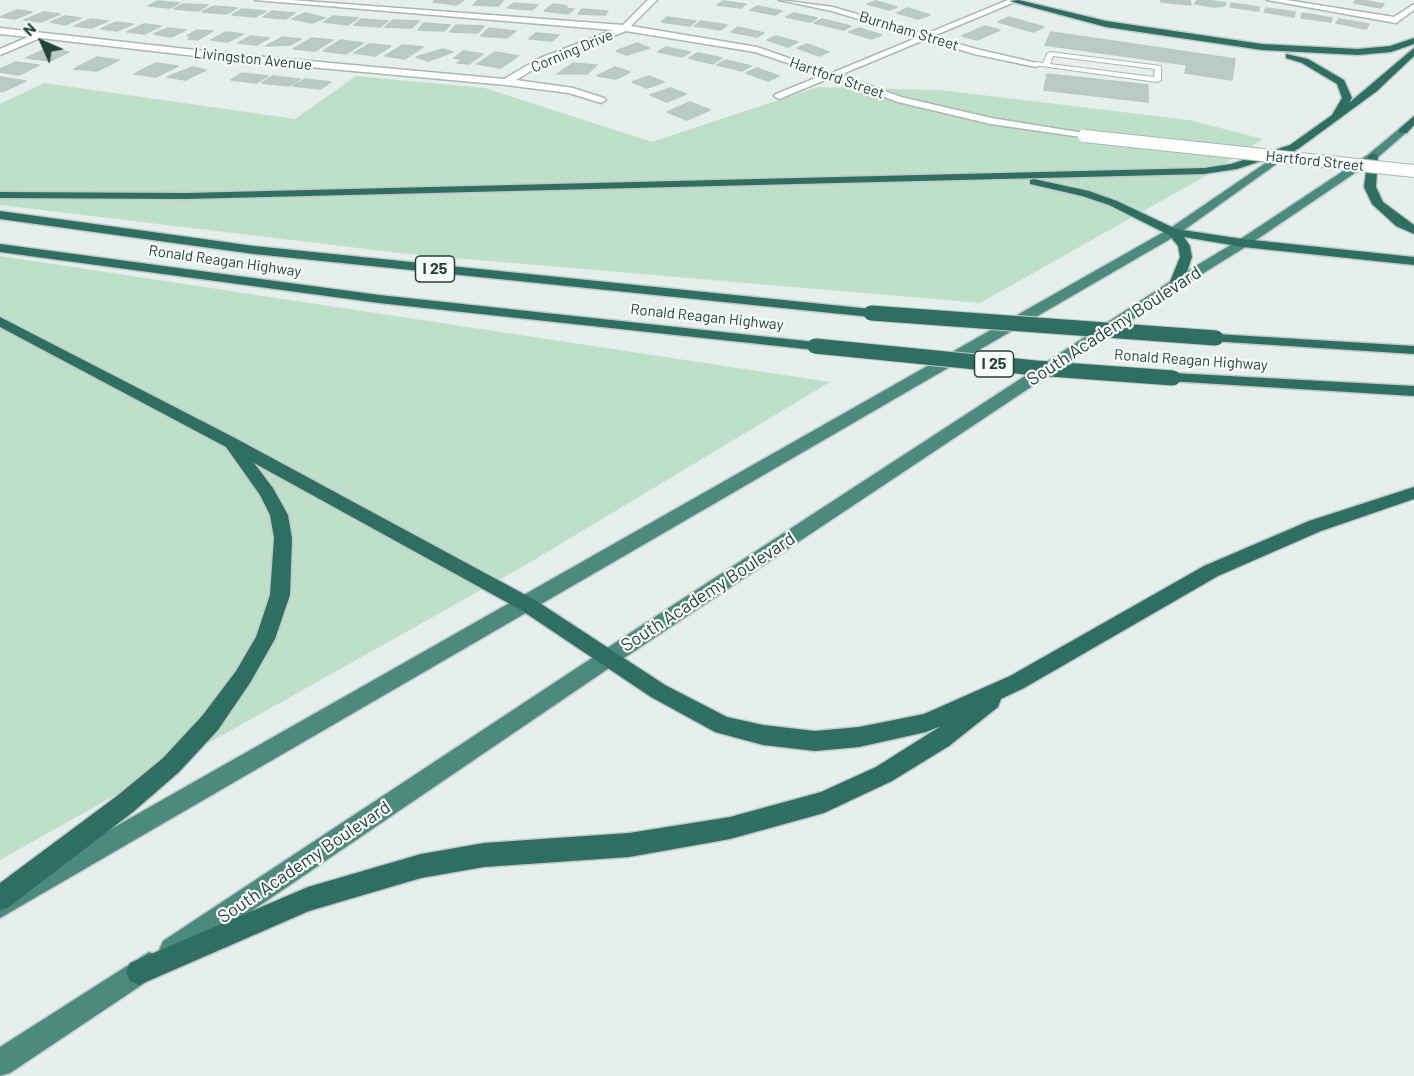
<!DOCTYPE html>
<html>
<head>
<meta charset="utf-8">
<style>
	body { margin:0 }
	#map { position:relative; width:1414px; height:1076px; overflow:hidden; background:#e6efeb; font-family:Barlow,sans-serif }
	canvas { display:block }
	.north { position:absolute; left:12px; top:12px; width:60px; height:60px; -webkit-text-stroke:4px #f7fbf9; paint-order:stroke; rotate:315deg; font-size:16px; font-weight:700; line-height:24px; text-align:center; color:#24423a }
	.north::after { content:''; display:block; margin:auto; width:21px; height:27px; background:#24423a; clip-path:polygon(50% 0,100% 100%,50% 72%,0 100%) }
</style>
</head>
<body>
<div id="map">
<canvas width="1414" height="1076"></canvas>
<div class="north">N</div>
</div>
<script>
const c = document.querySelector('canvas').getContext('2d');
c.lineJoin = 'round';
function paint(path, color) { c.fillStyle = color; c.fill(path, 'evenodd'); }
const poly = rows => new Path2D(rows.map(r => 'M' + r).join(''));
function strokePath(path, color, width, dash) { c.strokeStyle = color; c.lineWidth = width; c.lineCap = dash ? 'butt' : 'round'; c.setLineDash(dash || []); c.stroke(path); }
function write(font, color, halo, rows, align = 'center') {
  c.font = font + ' Barlow,sans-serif'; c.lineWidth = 4.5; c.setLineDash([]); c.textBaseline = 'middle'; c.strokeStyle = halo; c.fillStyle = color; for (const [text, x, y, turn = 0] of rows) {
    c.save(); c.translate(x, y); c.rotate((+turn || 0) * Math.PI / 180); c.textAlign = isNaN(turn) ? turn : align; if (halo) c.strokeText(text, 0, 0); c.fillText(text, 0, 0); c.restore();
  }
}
paint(poly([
	[356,76,485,88,652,142,818,87,940,90,1189,120,1263,139,1202,178,980,303,408,254,0,205,0,104,44,83,295,119],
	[0,256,830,382,529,563,0,860]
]), '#bfe0c8');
const building = poly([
	[436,0,464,0,457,5,433,2,436,0],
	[478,0,492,0,503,1,498,6,473,5,478,0],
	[1161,0,1190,0,1191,5,1161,2,1161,0],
	[1197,0,1206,0,1226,3,1224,6,1214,7,1195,4,1197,0],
	[1356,0,1361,0,1384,4,1381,8,1354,3,1356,0],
	[158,1,179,3,170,8,148,6,158,1],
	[723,1,746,4,741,8,717,5,723,1],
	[876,1,897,7,889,10,867,4,876,1],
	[514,3,538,5,532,10,507,8,514,3],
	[1231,3,1259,7,1259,11,1230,7,1231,3],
	[183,4,208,5,198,11,174,9,183,4],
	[553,4,567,6,565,8,574,9,568,14,544,11,553,4],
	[214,6,237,8,226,14,202,12,214,6],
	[758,6,782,11,775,15,750,10,758,6],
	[908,8,930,15,918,19,897,13,908,8],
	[1266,8,1295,12,1294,17,1264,12,1266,8],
	[242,9,266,11,255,17,232,15,242,9],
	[582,9,608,11,605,15,578,14,582,9],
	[17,10,32,12,15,19,0,17,17,10],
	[272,11,295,13,286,19,263,17,272,11],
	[44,12,60,14,41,22,24,20,44,12],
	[305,13,325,18,312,23,292,19,305,13],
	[794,13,817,18,810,22,786,17,794,13],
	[1302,13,1332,18,1331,22,1301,18,1302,13],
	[65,16,81,18,65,25,51,22,65,16],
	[333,16,358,18,347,25,324,22,333,16],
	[667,17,696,21,690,26,661,22,667,17],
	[1009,17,1044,27,1033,32,998,22,1009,17],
	[91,19,108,21,91,28,74,26,91,19],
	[361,19,388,21,380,27,354,25,361,19],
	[822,19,851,26,844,30,814,23,822,19],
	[1339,19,1369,24,1366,29,1336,23,1339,19],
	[393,20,419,21,412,28,385,27,393,20],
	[701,21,727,25,721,30,694,26,701,21],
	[116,22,133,24,117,31,101,29,116,22],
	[424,23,450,25,444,31,418,30,424,23],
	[144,24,161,26,144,34,127,32,144,24],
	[456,25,484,26,478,33,450,32,456,25],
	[985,26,1000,30,977,40,962,36,985,26],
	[738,27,764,33,757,37,731,32,738,27],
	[168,28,186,30,171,37,154,34,168,28],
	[489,28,516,31,507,38,481,36,489,28],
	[859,28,882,35,871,39,849,32,859,28],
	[197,30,213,31,197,40,188,39,193,36,187,36,197,30],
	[226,32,243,34,228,42,211,40,226,32],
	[1051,32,1235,59,1232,80,1185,73,1187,65,1045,45,1051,32],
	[536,33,559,35,552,41,529,39,536,33],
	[251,36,269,38,257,45,238,43,251,36],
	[776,36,798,42,788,47,767,40,776,36],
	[283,37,301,39,290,45,266,46,283,37],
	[312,38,333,40,315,51,293,49,312,38],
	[341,40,363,43,346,54,323,51,341,40],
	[637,43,649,48,627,55,616,51,637,43],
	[370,44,391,46,375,56,354,53,370,44],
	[807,44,829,52,819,56,797,48,807,44],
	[403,45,423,47,405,59,385,56,403,45],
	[666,47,690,52,682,57,658,52,666,47],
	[46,49,69,52,50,61,26,58,46,49],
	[443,49,453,52,428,61,416,57,443,49],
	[463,51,483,54,469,64,457,63,462,59,454,58,463,51],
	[495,52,518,56,501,68,477,64,495,52],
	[698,53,722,58,713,64,689,58,698,53],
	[97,57,119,60,97,71,74,69,97,57],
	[726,60,751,66,742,71,717,65,726,60],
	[16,62,39,65,19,75,0,72,0,69,16,62],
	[156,63,178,66,156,77,134,74,156,63],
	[573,63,597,65,587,74,557,74,573,63],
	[193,67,206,70,185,80,167,77,193,67],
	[615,67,630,72,616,79,597,76,615,67],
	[757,68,779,76,768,81,746,73,757,68],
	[242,73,268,76,256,83,231,80,242,73],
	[1047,74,1148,85,1148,102,1044,90,1047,74],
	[273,76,300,79,289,86,262,83,273,76],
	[649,76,664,82,647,88,632,82,649,76],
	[0,77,26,81,2,92,0,91,0,77],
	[305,79,331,82,320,89,293,86,305,79],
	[670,88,686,94,667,102,650,95,670,88],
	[690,102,710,110,687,120,667,112,690,102]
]);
paint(building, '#bbcac4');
strokePath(building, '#b8c9c2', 1.5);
const service = poly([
	[1050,52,1161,66,1161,80,1157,82,1034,65,1036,62,1043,63,1047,54,1050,52],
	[1053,56,1155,69,1154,77,1050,64,1053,56]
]);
const minor = poly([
	[255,0,291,0,623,25,648,0,657,0,631,26,757,47,837,75,779,99,774,96,776,94,823,75,755,52,626,31,546,62,516,80,573,88,604,98,606,100,601,103,569,93,506,85,222,59,40,38,0,55,0,49,28,37,0,34,0,28,222,53,504,79,540,58,613,30,255,0],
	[779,0,833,7,976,49,1041,64,1036,67,974,54,832,11,779,0],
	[1267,0,1286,0,1394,17,1414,4,1414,10,1396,23,1267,0]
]);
const tertiary = poly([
	[1008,0,1017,1,840,75,901,97,991,118,1084,133,1089,136,1088,138,991,124,898,102,827,75,1008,0]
]);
const trunk = poly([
	[1399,129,1408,131,1377,158,1247,246,1181,287,615,664,181,959,172,963,163,959,159,950,163,941,601,652,1171,281,1239,240,1369,154,1399,129],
	[1292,145,1296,146,1296,150,1177,235,0,918,0,892,1169,229,1292,145],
	[149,952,158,956,162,965,158,974,10,1073,0,1076,0,1047,149,952]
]);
const motorway = poly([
	[1019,0,1106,21,1262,44,1358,49,1390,46,1414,38,1414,44,1391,52,1358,55,1262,50,1106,27,1009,1,1019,0],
	[1414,48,1414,56,1377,91,1298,149,1237,169,1204,174,186,199,0,198,0,192,186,193,1204,168,1231,164,1290,145,1332,115,1342,98,1337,84,1302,63,1286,58,1286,54,1308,59,1344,80,1352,98,1349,103,1414,48],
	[1414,116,1414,125,1407,133,1399,133,1399,129,1414,116],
	[1373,153,1378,156,1376,187,1383,202,1414,225,1414,234,1396,226,1372,204,1364,187,1368,156,1373,153],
	[1034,179,1089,191,1117,201,1176,229,1243,239,1414,257,1414,265,1243,247,1184,237,1190,246,1192,257,1183,284,1176,288,1169,284,1180,257,1178,246,1169,235,1109,205,1082,196,1030,184,1030,180,1034,179],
	[0,211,254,246,871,309,878,313,871,317,254,254,0,219,0,211],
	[0,244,379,295,815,342,822,346,815,350,379,303,0,252,0,244],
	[0,317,235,438,535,600,665,685,727,717,763,725,815,731,859,727,924,714,1010,676,1204,566,1309,521,1414,487,1414,499,1321,531,1218,576,1024,688,1001,699,998,707,949,746,892,781,824,813,730,839,629,857,484,867,421,878,309,911,139,985,130,981,126,972,130,963,308,887,421,854,484,843,629,833,730,817,821,792,876,767,941,726,926,732,859,747,815,751,763,745,715,732,651,697,521,610,254,463,273,488,288,515,292,538,290,595,275,639,250,683,218,730,179,772,133,812,9,907,0,910,0,883,117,796,163,758,202,716,236,671,256,637,270,595,274,538,270,515,260,495,226,447,0,327,0,317],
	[1216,334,1414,346,1414,354,1211,341,1211,335,1216,334],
	[1173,373,1414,386,1414,396,1168,381,1165,378,1168,375,1173,373]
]);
strokePath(service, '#a8b8b2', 2);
strokePath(minor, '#a8b8b2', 3);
strokePath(tertiary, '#a8b8b2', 3);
strokePath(trunk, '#c2cac8', 3);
strokePath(motorway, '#c2cac8', 3);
paint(service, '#fff');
paint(minor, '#fff');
paint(tertiary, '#fff');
paint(trunk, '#4c8a7c');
paint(motorway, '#2f6f62');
const tertiaryBridge = poly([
	[1084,136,1414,171]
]);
const motorwayBridge = poly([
	[871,313,1216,338],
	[815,346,1036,368,1173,378]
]);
strokePath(tertiaryBridge, '#a8b8b2', 14, []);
strokePath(motorwayBridge, '#c2cac8', 17, []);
strokePath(tertiaryBridge, '#fff', 12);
strokePath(motorwayBridge, '#2f6f62', 15);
write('15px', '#24423a', '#f7fbf9', [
	["Burnham Street",909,31,17],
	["Corning Drive",572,51,-23],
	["Livingston Avenue",253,59,6],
	["Hartford Street",837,78,19],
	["Hartford Street",1315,161,6],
	["Ronald Reagan Highway",225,261,8],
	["Ronald Reagan Highway",707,317,6],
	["Ronald Reagan Highway",1191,360,4]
]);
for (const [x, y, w] of [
	[435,269,39],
	[994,364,39]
]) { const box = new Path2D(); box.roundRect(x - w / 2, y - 13, w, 26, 4.5); c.fillStyle = '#f7fbf9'; c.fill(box); strokePath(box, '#24423a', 1.5); }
write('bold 16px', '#24423a', null, [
	["I 25",435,269],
	["I 25",994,364]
]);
write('18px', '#24423a', '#f7fbf9', [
	["South Academy Boulevard",1114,326,-33],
	["South Academy Boulevard",708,592,-33],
	["South Academy Boulevard",304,862,-34]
]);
</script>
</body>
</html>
